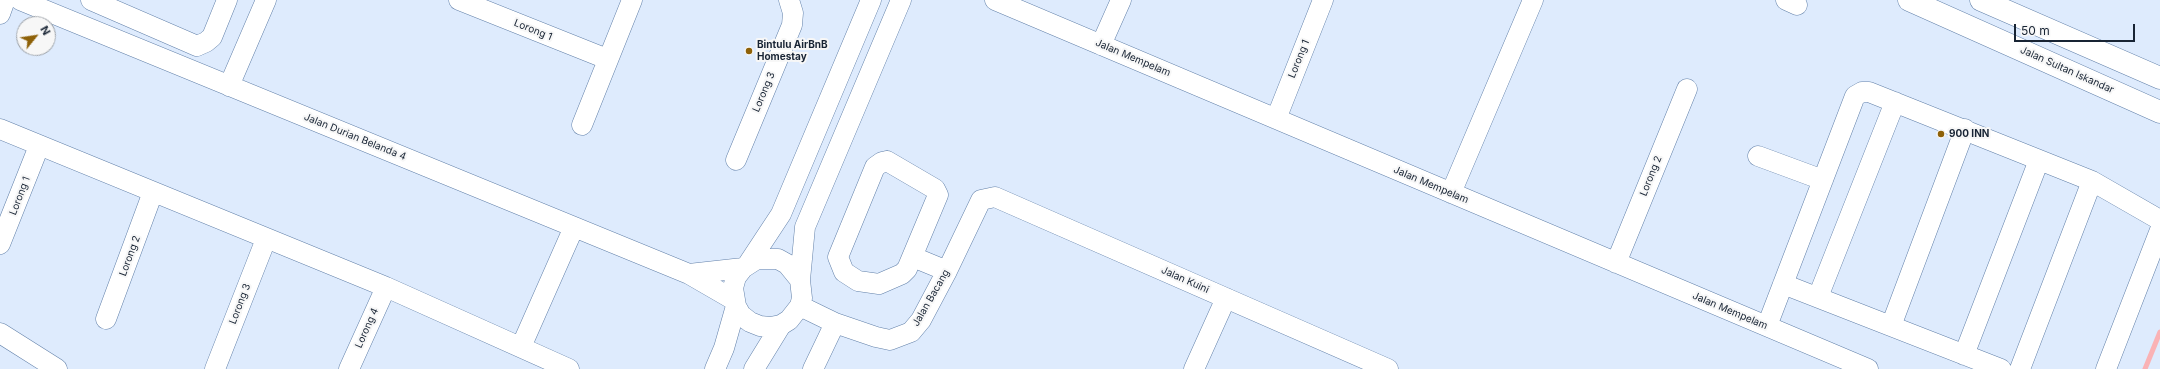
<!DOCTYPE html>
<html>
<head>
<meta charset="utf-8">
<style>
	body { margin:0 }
	#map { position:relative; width:2160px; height:369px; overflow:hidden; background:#deebfd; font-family:Inter,sans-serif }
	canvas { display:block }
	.north { position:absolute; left:16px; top:16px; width:40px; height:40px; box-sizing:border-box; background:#f7f7f7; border:1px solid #9ea3a9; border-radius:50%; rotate:60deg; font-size:11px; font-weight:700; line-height:16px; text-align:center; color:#182434 }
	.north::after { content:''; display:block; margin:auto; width:14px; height:18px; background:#8e6108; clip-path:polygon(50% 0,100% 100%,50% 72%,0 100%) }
	.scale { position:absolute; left:2014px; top:24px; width:121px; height:18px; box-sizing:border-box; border:2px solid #182434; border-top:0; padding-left:5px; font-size:12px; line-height:14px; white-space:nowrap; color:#182434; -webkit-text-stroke:3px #f7f7f7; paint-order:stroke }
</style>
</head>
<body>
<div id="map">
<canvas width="2160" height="369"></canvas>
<div class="north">N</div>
<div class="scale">50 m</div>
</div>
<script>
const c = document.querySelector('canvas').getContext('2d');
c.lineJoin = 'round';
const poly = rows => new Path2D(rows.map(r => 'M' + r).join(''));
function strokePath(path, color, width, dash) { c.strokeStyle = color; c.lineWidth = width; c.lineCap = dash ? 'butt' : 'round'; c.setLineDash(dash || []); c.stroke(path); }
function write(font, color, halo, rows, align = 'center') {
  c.font = font + ' Inter,sans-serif'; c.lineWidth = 4; c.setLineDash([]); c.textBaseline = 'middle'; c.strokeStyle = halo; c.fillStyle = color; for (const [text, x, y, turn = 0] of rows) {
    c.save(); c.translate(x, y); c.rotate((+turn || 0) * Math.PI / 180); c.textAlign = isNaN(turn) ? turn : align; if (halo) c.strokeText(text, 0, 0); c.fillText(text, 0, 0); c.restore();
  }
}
strokePath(poly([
	[2145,369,2160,332]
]), '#fab2b5', 5);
const minor = poly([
	[20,0,689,274,734,300],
	[91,0,197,46,206,42,212,37,227,0],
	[459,0,607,59],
	[995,0,1868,369],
	[1786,0,1797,5],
	[0,14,5,0],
	[1101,45,1121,0],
	[229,86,266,0],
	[1276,119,1323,0],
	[582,125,632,0],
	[0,129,386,287,569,369],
	[1758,156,1823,180],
	[736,160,792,25,793,13,789,0],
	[887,161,935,189,938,195,907,269,902,274,879,284,858,281,844,272,838,257,875,167,882,162,887,161],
	[1451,193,1533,0],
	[0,244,39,146],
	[913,257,947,271],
	[1616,263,1687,89],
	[748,264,781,214,871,0],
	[689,274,743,268],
	[800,280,805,227,901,0],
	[1783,284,2001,369],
	[1818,297,1895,102],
	[800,306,835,323,876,337,890,340,911,332,921,320,947,271,981,200,995,197,1388,369],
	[106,319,153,192],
	[1767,326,1855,96,1862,92,1869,92,2092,181,2160,220],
	[1891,326,1965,129],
	[0,333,57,369],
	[521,347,574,227],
	[1964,355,2039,160],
	[215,369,266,239],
	[349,369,386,287],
	[715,369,724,348,736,306,733,288,736,277,743,268,757,259,778,259,787,264,800,280,802,298,800,306,789,320,781,325,770,327,760,326,750,322,741,315,736,306],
	[754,369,781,325],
	[813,369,835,323],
	[1194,369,1226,298],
	[2020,369,2092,181],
	[2106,369,2160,230]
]);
const major = poly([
	[1909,0,2160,112],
	[1981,0,2160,78]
]);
strokePath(minor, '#6280a9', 21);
strokePath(major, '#6280a9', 23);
strokePath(minor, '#fff', 20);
strokePath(major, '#fff', 22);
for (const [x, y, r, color] of [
	[749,51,4,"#8e6108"],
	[1941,134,4,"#8e6108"]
]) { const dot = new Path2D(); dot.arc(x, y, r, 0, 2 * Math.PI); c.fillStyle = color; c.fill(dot); strokePath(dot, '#f7f7f7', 1.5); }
write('10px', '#182434', '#f7f7f7', [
	["Lorong 1",533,30,22],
	["Jalan Mempelam",1133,58,23],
	["Lorong 1",1299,59,-68],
	["Jalan Sultan Iskandar",2067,70,24],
	["Lorong 3",764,92,-67],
	["Jalan Durian Belanda 4",355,137,22],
	["Lorong 2",1651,176,-68],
	["Jalan Mempelam",1431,185,23],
	["Lorong 1",20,196,-69],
	["Lorong 2",130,256,-70],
	["Jalan Kuini",1185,280,24],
	["Jalan Bacang",931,298,-60],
	["Lorong 3",240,304,-69],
	["Jalan Mempelam",1730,311,23],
	["Lorong 4",367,328,-66]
]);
write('bold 10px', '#182434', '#f7f7f7', [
	["Bintulu AirBnB",757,45],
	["Homestay",757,57],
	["900 INN",1949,134]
], 'left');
</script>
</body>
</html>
